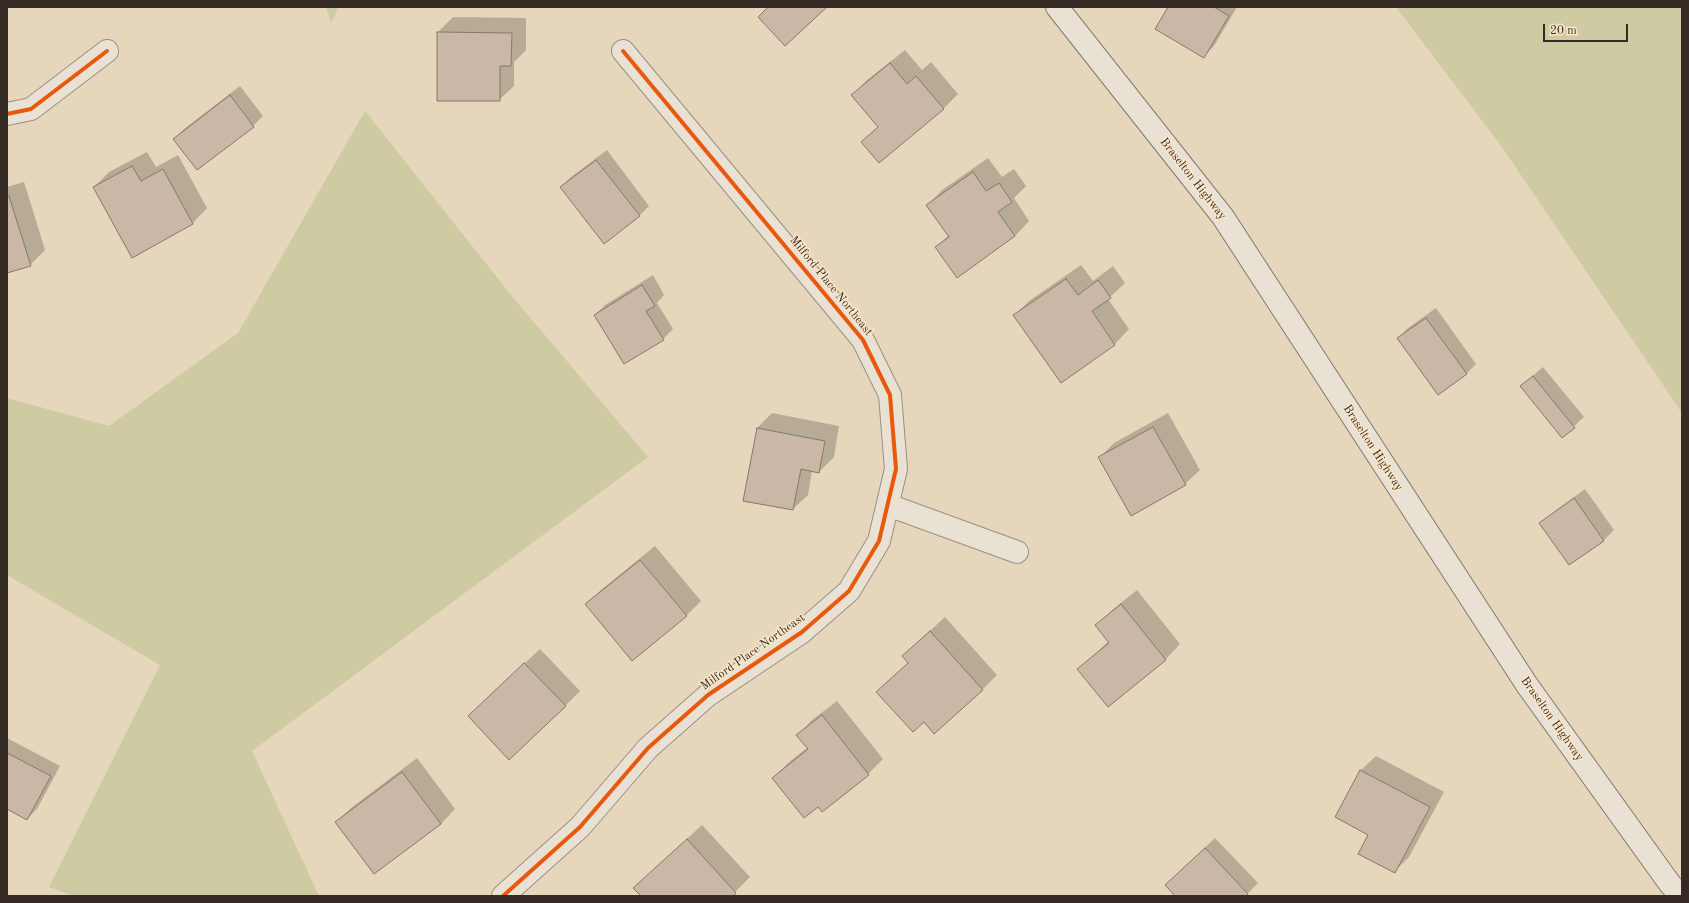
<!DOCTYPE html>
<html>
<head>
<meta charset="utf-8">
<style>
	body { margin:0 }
	#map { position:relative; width:1689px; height:903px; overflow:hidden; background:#e6d6bc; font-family:"Old Standard TT",serif }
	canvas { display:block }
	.frame { position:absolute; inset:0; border:8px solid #362a25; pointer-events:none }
	.scale { position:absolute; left:1543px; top:24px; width:85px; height:18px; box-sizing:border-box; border:2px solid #362a25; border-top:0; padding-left:5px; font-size:12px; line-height:14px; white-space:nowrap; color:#362a25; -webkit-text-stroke:3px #fae6c8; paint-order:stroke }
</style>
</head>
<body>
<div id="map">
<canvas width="1689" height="903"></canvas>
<div class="frame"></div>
<div class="scale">20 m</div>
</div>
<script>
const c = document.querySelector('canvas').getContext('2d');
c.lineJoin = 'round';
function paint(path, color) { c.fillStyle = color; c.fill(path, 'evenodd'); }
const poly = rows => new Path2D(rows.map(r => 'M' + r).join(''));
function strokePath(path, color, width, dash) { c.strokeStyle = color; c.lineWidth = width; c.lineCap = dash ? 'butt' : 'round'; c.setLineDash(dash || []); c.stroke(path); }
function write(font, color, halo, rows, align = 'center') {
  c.font = font + ' "Old Standard TT",serif'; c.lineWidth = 3; c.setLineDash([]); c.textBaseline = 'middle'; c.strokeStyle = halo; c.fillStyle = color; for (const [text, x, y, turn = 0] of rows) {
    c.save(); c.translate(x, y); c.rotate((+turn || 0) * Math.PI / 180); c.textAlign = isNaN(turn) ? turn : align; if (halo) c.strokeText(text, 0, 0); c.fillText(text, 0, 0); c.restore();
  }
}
paint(poly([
	[326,7,339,7,331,23],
	[1396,7,1682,7,1682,413,1502,147],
	[365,111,511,295,648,457,252,751,319,896,74,896,49,887,160,665,7,575,7,398,109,426,238,333]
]), '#cecaa1');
paint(poly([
	[1169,7,1237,7,1214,46,1204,56],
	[453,17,526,18,526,50,514,62,514,86,499,100,438,32],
	[905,50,922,70,931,62,958,94,943,109,862,142,879,126,853,95,867,80],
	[240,86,263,116,253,126,174,139,184,129],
	[607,150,649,206,639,216,561,187,571,177],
	[147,152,156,167,178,155,207,208,193,223,132,256,94,187,109,172],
	[988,158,1002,177,1014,169,1026,186,1014,198,1029,221,1015,236,936,247,949,235,928,205,942,190],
	[24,182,45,250,30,265,7,272,7,187],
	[1081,265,1093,281,1113,266,1125,283,1108,299,1129,329,1115,344,1061,381,1015,315,1029,301],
	[653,275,664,295,657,303,673,329,663,339,595,315,605,305],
	[1436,308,1476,364,1466,374,1398,338,1408,328],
	[1543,367,1584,417,1562,437,1521,386],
	[772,413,839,426,834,457,819,472,812,470,808,495,793,509,744,501,757,428],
	[1168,413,1200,470,1185,484,1099,458,1114,443],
	[1585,489,1614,530,1604,540,1569,564,1541,524,1551,514],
	[655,546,701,601,686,616,586,604,601,590],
	[1137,590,1180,644,1166,659,1108,705,1078,669,1109,641,1097,625,1111,611],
	[945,617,997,675,982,690,924,721,877,692,909,662,903,656],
	[540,649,580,691,565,706,484,701],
	[837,701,883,759,868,774,822,810,818,806,773,778,788,763,808,747,798,735,812,720],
	[7,738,60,766,37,809,27,819,7,808],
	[1376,756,1444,792,1409,857,1394,872,1370,835,1336,817,1361,770],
	[417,758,455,809,441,824,336,822,351,808],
	[702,825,750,877,731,896,642,896,634,888],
	[1215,838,1258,883,1245,896,1177,896,1176,875]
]), '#0003');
const building = poly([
	[768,7,827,7,785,46,758,17,768,7],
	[1168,7,1214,7,1229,16,1204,58,1155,29,1168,7],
	[437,32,512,33,511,66,500,66,500,101,437,101,437,32],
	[890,63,907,84,916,76,944,109,879,163,861,142,878,127,851,95,890,63],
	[230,95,254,127,197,170,173,139,230,95],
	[596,160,640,216,604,244,560,187,596,160],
	[132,166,141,181,163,169,193,224,132,258,93,187,132,166],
	[973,172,986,191,999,183,1012,202,998,212,1015,236,957,278,935,247,949,237,926,205,973,172],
	[9,196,31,266,7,273,7,197,9,196],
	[1066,279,1078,295,1098,280,1111,298,1092,311,1115,345,1061,383,1013,315,1066,279],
	[642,285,655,306,646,311,664,340,624,364,594,315,642,285],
	[1426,318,1467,374,1438,395,1397,338,1426,318],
	[1533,376,1575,428,1562,438,1520,386,1533,376],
	[1153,427,1186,485,1131,516,1098,457,1153,427],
	[757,428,825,441,819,473,801,469,793,510,743,501,757,428],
	[1574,498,1604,541,1569,565,1539,523,1574,498],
	[640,560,687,616,632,661,585,604,640,560],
	[1121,604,1166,660,1108,707,1077,669,1109,643,1095,625,1121,604],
	[930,631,983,690,934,734,924,722,913,732,876,692,908,663,902,656,930,631],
	[524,663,566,706,509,760,468,716,524,663],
	[822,715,869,775,822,812,818,807,804,818,772,778,808,749,796,735,822,715],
	[7,753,51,776,27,820,7,809,7,753],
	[1360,770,1430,807,1395,873,1358,854,1368,835,1335,817,1360,770],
	[402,772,441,824,374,874,335,822,402,772],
	[687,839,736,893,733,896,641,896,633,888,687,839],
	[1205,848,1248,894,1246,896,1175,896,1165,885,1205,848]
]);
paint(building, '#cbb7a5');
strokePath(building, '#82786c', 1);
const minor = poly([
	[7,114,31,109,107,51],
	[888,505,1017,552],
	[503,896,580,827,648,748,708,695,802,632,849,591,879,541,896,469,890,395,863,340,623,51]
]);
const secondary = poly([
	[1057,7,1223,217,1527,685,1670,884,1681,896]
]);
strokePath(minor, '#9a9081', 24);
strokePath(secondary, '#82786c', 24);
strokePath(minor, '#e9e1d4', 22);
strokePath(secondary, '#e9e1d4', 22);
strokePath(poly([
	[7,114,31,109,107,51],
	[503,896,580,827,648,748,708,695,802,632,849,591,879,541,896,469,890,395,863,340,623,51]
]), '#e8590c', 4);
write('12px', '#362a25', '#fae6c8', [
	["Braselton Highway",1193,179,52],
	["Milford Place Northeast",831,286,51],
	["Braselton Highway",1373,448,57],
	["Milford Place Northeast",753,652,-35],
	["Braselton Highway",1552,719,55]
]);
</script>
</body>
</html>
